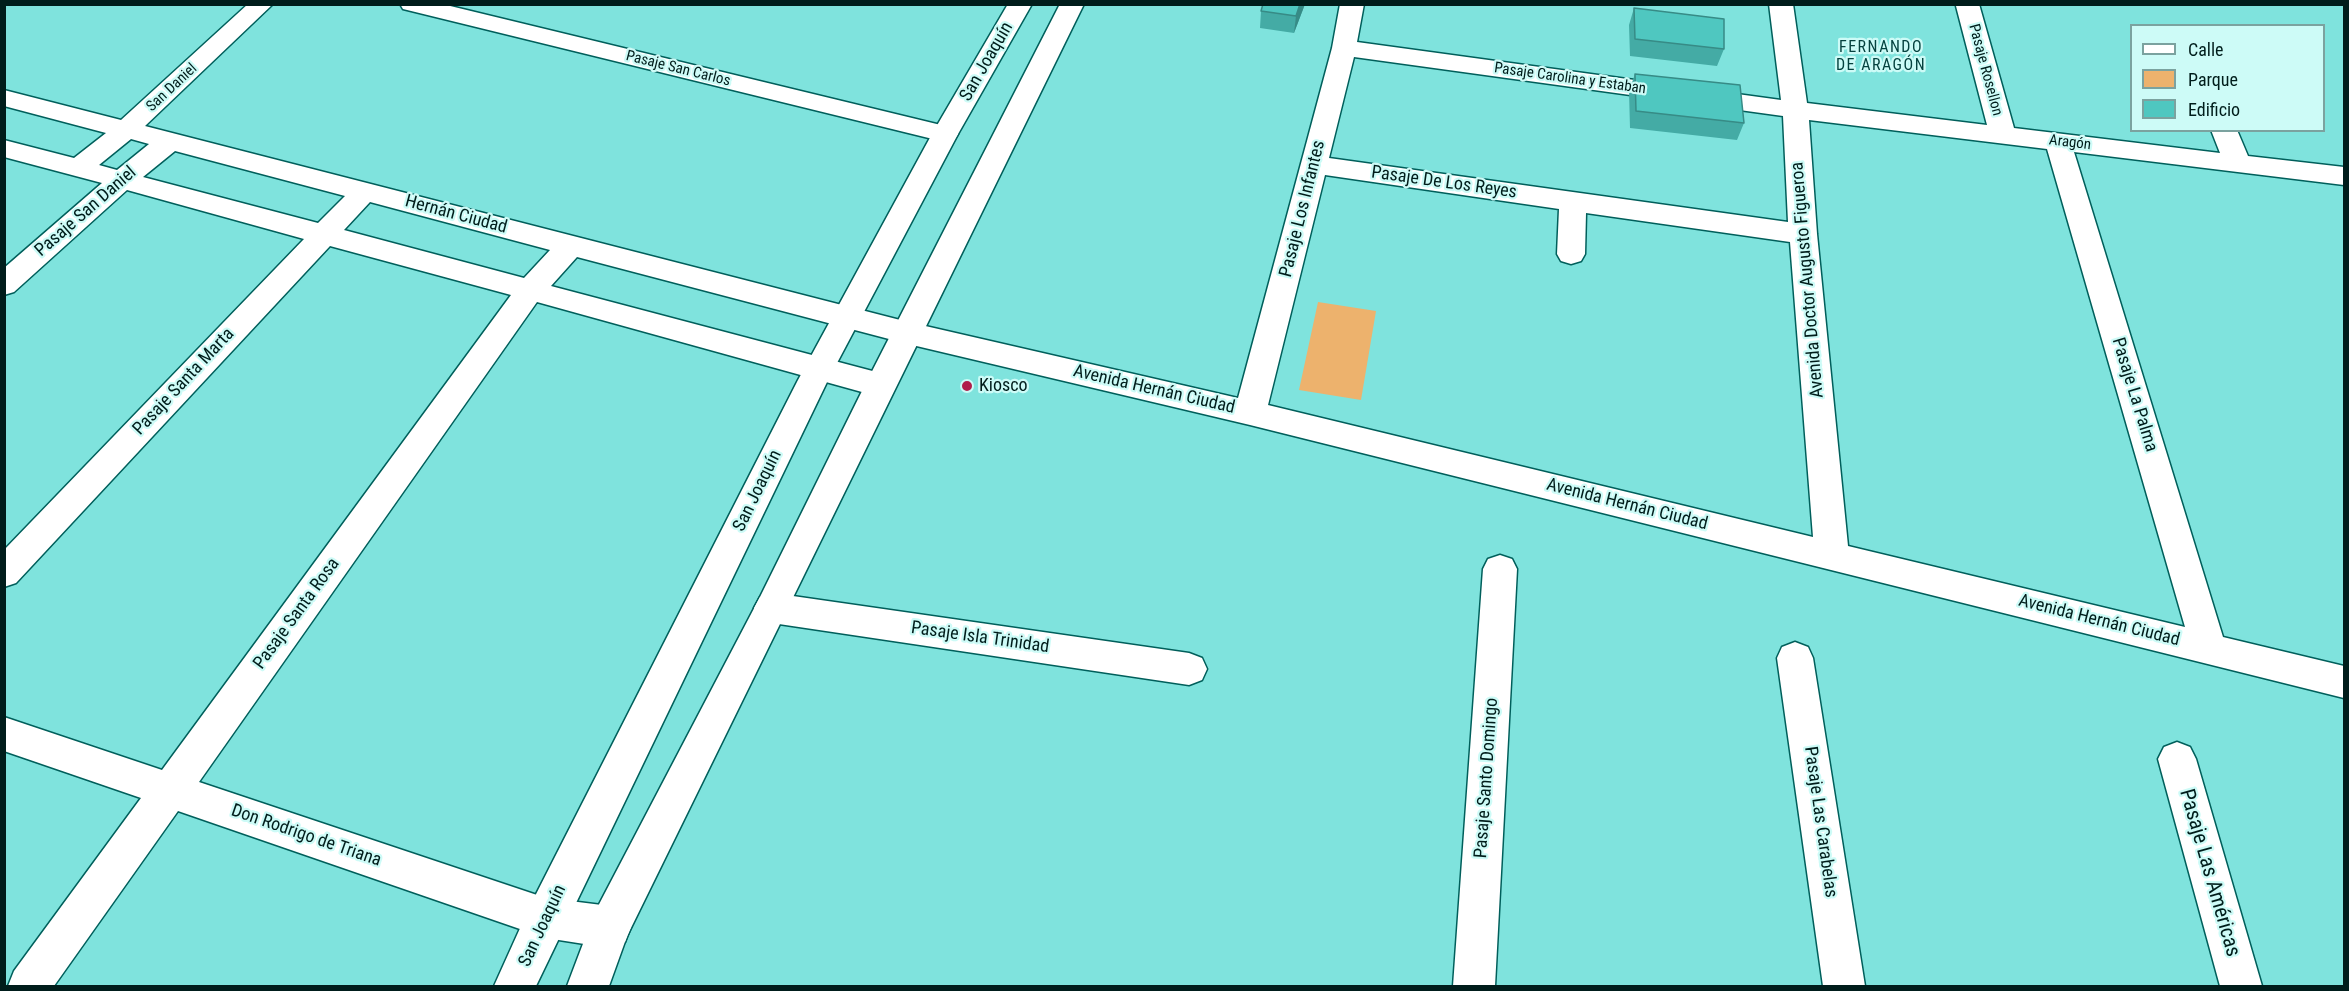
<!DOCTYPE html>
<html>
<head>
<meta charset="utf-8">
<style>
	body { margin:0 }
	#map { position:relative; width:2349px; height:991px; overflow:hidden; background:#7fe3dd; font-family:"Roboto Condensed",sans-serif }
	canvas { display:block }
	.frame { position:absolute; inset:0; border:6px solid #001d1b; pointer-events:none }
	.legend { position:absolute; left:2130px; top:24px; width:195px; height:108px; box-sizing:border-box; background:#cdfbf7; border:2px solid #7ba29f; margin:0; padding:8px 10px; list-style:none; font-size:18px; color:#001d1b }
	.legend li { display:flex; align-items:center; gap:12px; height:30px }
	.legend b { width:30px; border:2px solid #7ba29f }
</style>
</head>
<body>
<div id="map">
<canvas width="2349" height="991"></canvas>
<div class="frame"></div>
<ul class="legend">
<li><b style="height:8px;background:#fff"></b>Calle</li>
<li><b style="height:16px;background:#edb26d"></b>Parque</li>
<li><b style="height:16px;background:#4fc7c0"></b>Edificio</li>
</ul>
</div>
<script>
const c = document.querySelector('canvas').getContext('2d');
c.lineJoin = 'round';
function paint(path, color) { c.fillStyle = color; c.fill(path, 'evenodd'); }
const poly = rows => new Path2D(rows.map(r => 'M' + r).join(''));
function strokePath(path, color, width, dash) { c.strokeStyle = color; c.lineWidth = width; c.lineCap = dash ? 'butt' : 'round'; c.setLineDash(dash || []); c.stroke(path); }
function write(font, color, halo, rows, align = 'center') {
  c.font = font + ' "Roboto Condensed",sans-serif'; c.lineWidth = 4.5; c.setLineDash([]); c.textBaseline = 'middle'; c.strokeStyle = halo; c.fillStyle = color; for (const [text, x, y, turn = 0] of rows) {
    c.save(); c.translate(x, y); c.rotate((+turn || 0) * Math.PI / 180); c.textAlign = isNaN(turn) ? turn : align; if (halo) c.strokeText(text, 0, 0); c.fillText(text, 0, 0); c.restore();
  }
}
paint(poly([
	[1318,302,1376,311,1361,400,1299,390]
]), '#edb26d');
const minor = poly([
	[248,4,273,4,145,126,908,322,1238,398,1332,48,1340,4,1364,4,1357,42,1781,100,1769,4,1793,4,1807,103,1987,125,1956,6,1979,4,2014,128,2220,153,2211,130,2237,130,2248,156,2344,167,2344,185,2074,152,2223,637,2344,666,2344,698,1250,425,908,344,577,257,551,286,880,373,891,377,895,385,891,393,880,397,537,302,199,782,546,898,610,906,625,912,631,927,625,942,610,948,546,938,178,811,54,986,8,986,14,971,141,798,4,751,4,717,162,770,511,295,330,246,16,583,4,587,4,550,304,239,127,190,14,292,4,295,4,268,102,183,4,157,4,140,74,158,106,133,4,106,4,90,121,120,248,4],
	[1354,57,1783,116,1788,222,1329,158,1354,57],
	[1809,120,2047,149,2185,627,1848,546,1817,234,1809,120],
	[131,139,149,144,117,170,99,165,131,139],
	[175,151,345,196,318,223,143,177,175,151],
	[1325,175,1559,209,1557,254,1561,261,1571,264,1581,261,1585,254,1586,213,1790,242,1813,537,1268,405,1325,175],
	[370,202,550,250,524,278,344,230,370,202],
	[400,4,442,4,945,126,954,128,958,134,954,140,945,142,403,9,400,4],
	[1500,555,1512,559,1517,569,1495,986,1453,986,1483,569,1488,559,1500,555],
	[772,593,1189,653,1202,658,1207,669,1202,680,1189,685,772,623,760,619,754,608,760,597,772,593],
	[1795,642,1808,647,1813,658,1865,986,1823,986,1777,658,1782,647,1795,642],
	[2177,742,2190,747,2196,759,2262,986,2220,986,2158,759,2164,747,2177,742]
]);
const tertiary = poly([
	[1008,4,1032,4,958,134,828,380,536,986,494,986,531,904,798,380,932,134,1008,4],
	[1060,4,1084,4,627,936,609,986,567,986,595,912,760,597,865,385,1060,4]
]);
strokePath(minor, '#005f5b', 3);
strokePath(tertiary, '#005f5b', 3);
paint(minor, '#fff');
paint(tertiary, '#fff');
paint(poly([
	[1263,4,1305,4,1294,33,1260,28,1261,11],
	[1634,8,1724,49,1717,66,1630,56,1629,25],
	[1635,74,1744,123,1737,140,1630,128,1629,91]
]), '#44aba5');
paint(poly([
	[1300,4,1305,4,1294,33,1296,16]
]), '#378b86');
const building = poly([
	[1263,4,1300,4,1296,16,1261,11,1263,4],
	[1634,8,1724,19,1724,49,1635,39,1634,8],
	[1635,74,1740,85,1744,123,1636,111,1635,74]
]);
paint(building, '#4fc7c0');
strokePath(building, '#378b86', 1.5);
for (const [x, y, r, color] of [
	[967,386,6,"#b01e4b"]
]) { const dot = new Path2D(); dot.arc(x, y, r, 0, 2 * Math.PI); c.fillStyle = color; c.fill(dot); strokePath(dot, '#cdfbf7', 2); }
write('15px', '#001d1b', '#cdfbf7', [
	["Pasaje San Carlos",678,69,14],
	["Pasaje Rosellon",1985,70,75],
	["Pasaje Carolina y Estaban",1570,79,8],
	["San Daniel",172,88,-43],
	["Aragón",2070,143,7]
]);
c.letterSpacing = '1.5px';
write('16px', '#05423f', '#cdfbf7', [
	["FERNANDO",1881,48],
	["DE ARAGÓN",1881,66]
]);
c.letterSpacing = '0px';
write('18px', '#001d1b', '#cdfbf7', [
	["San Joaquín",987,62,-60],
	["Pasaje De Los Reyes",1444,183,8],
	["Pasaje Los Infantes",1303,209,-76],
	["Pasaje San Daniel",86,212,-41],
	["Hernán Ciudad",456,215,15],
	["Avenida Doctor Augusto Figueroa",1808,280,-95],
	["Pasaje Santa Marta",184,382,-47],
	["Avenida Hernán Ciudad",1154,390,13],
	["Pasaje La Palma",2134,395,73],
	["San Joaquín",758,491,-64],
	["Avenida Hernán Ciudad",1627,505,14],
	["Pasaje Santa Rosa",297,614,-54],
	["Avenida Hernán Ciudad",2099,621,14],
	["Pasaje Isla Trinidad",980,638,8],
	["Pasaje Santo Domingo",1487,778,-86],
	["Pasaje Las Carabelas",1820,822,82],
	["Don Rodrigo de Triana",306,836,19],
	["San Joaquín",543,926,-65]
]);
write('18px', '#001d1b', '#cdfbf7', [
	["Kiosco",979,386]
], 'left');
write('21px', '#001d1b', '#cdfbf7', [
	["Pasaje Las Américas",2209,873,74]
]);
</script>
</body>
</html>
